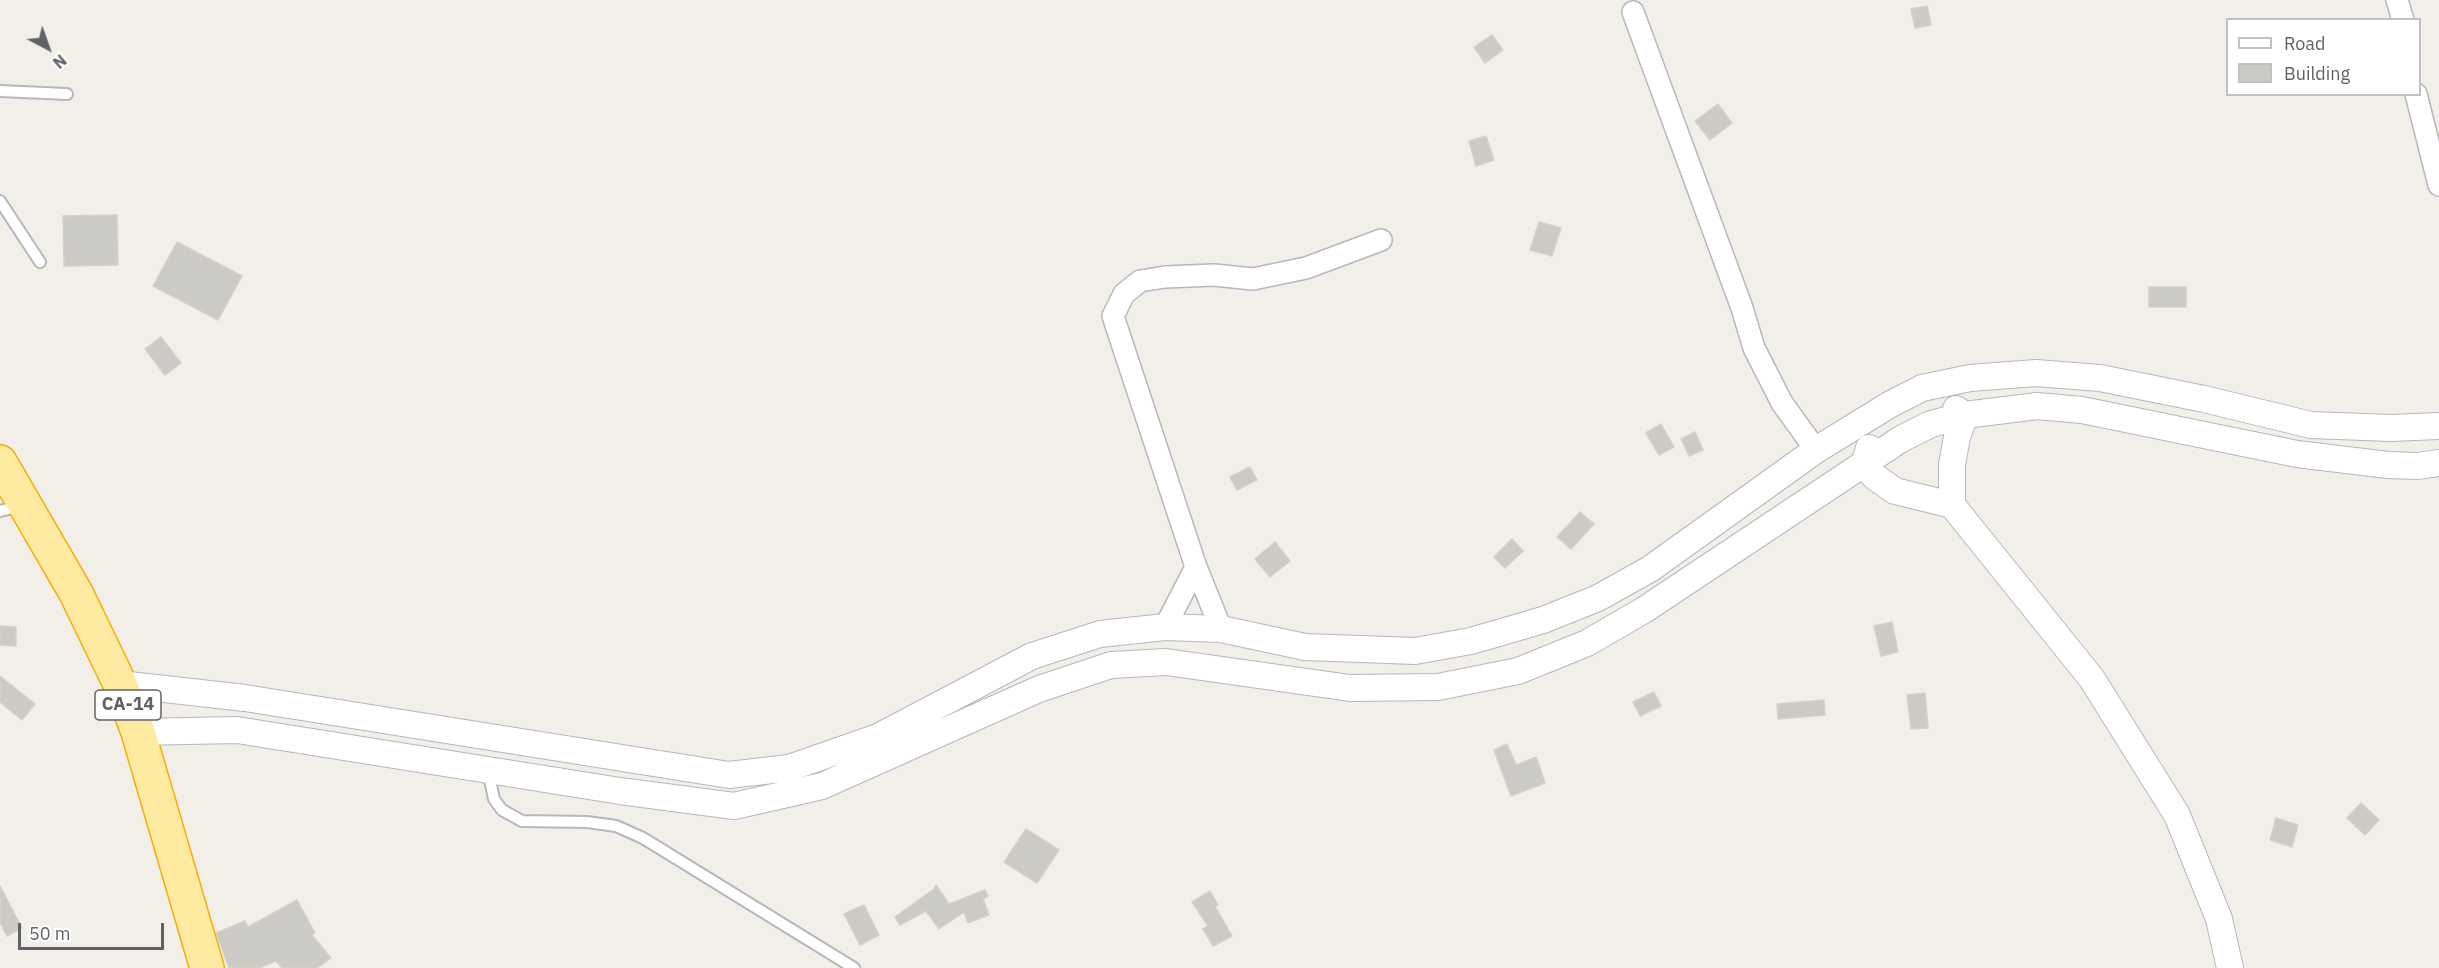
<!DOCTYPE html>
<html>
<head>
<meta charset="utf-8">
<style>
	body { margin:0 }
	#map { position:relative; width:2439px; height:968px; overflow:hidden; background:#f1efe8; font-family:"IBM Plex Sans",sans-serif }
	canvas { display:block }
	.legend { position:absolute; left:2226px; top:18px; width:195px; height:78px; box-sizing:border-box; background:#fff; border:2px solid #bfc1c3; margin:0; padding:8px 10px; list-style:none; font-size:18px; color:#5f6368 }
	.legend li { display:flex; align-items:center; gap:12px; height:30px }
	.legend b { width:30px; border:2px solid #bfc1c3 }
	.north { position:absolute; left:18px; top:18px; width:60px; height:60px; -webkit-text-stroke:4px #fff; paint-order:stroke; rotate:139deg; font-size:16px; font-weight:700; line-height:24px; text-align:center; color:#5f6368 }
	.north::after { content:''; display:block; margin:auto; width:21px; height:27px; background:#5f6368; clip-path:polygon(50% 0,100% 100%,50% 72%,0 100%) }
	.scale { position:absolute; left:18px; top:923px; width:146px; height:27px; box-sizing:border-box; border:3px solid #5f6368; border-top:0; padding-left:8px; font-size:18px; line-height:21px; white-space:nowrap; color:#5f6368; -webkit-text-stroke:4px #fff; paint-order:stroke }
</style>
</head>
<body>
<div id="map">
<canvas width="2439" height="968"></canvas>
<ul class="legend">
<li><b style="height:8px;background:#fff"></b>Road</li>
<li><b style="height:16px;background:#cccac5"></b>Building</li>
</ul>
<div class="north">N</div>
<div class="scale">50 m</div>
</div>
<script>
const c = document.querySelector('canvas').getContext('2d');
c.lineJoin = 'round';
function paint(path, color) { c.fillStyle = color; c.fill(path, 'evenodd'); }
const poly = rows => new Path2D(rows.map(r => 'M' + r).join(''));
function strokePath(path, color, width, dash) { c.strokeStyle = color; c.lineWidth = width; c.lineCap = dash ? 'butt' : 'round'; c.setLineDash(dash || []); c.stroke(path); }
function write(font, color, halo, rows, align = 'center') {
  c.font = font + ' "IBM Plex Sans",sans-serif'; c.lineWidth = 6; c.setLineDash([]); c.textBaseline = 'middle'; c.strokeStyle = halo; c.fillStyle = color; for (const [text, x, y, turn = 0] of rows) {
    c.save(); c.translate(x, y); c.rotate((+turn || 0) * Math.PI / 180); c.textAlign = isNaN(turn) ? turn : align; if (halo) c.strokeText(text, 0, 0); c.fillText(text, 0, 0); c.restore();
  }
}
const building = poly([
	[1927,6,1931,25,1915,28,1911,9,1927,6],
	[1492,35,1503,50,1485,63,1474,47,1492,35],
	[1718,104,1732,123,1710,140,1695,121,1718,104],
	[1486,136,1494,160,1476,166,1469,141,1486,136],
	[117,215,118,265,64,266,63,216,117,215],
	[1539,222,1561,228,1552,256,1530,250,1539,222],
	[177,242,242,276,218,320,153,286,177,242],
	[2149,287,2186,287,2186,307,2149,307,2149,287],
	[161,337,181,363,165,375,145,349,161,337],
	[1661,424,1674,447,1659,455,1646,433,1661,424],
	[1695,432,1703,450,1689,456,1681,439,1695,432],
	[1250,467,1257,480,1237,490,1230,477,1250,467],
	[1580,512,1594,524,1571,549,1557,537,1580,512],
	[1512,539,1523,551,1505,568,1494,557,1512,539],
	[1275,542,1290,561,1270,577,1255,559,1275,542],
	[1892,622,1898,652,1881,656,1874,626,1892,622],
	[0,626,16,627,16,646,0,645,0,626],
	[0,676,35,704,22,720,0,702,0,676],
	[1654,692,1661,706,1640,716,1633,702,1654,692],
	[1925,693,1928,728,1911,729,1907,695,1925,693],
	[1824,700,1825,715,1778,719,1777,704,1824,700],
	[1507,744,1516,765,1536,757,1545,783,1511,796,1494,750,1507,744],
	[2361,803,2379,820,2365,835,2347,818,2361,803],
	[2276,818,2298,825,2292,847,2270,840,2276,818],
	[1026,829,1059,850,1037,883,1004,862,1026,829],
	[936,885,949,904,985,890,988,896,983,899,989,915,968,923,964,912,939,929,926,911,900,925,895,917,934,889,936,885],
	[0,886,22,928,7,936,0,922,0,886],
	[1210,891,1218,905,1215,906,1232,936,1213,946,1203,929,1208,926,1192,902,1210,891],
	[297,900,315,933,312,935,331,958,317,968,282,968,276,961,259,968,229,968,216,933,245,921,248,927,297,900],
	[864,905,879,935,860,945,844,914,864,905]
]);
paint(building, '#cccac5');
strokePath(building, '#d6d1c6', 1.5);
const service = poly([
	[0,91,67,94],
	[0,201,40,262],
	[0,511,21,506],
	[488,770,494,799,502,810,522,821,587,822,616,826,643,838,854,968]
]);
const minor = poly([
	[2397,0,2403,20],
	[1633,12,1742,308,1754,348,1782,403,1816,450],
	[2416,94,2439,185],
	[1165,627,1196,567],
	[1221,629,1196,567,1113,316,1124,294,1140,281,1165,277,1214,275,1253,279,1306,268,1381,240]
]);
const tertiary = poly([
	[1956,409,1965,415,1957,437,1952,464,1952,505,2092,679,2177,815,2219,919,2230,968],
	[1869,448,1864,465,1875,477,1895,491,1952,505],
	[120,684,245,698,729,775,789,768,878,737,1032,656,1100,634,1165,627,1221,629,1305,647,1415,651,1471,641,1543,620,1598,598,1650,569,1816,450,1889,405,1922,388,1970,378,2036,373,2100,378,2204,399,2311,425,2391,428,2439,426],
	[138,732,237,730,620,791,734,806,822,786,1039,689,1111,665,1166,662,1350,688,1438,687,1518,671,1587,643,1644,610,1901,439,1931,424,1965,415,2037,406,2082,410,2297,454,2388,465,2417,466,2439,463]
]);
const trunk = poly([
	[0,462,76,593,120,684,138,732,207,968]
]);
strokePath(service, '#b5b8bc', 14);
strokePath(minor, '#b5b8bc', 24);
strokePath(tertiary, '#b5b8bc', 28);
strokePath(trunk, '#f9ab00', 36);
strokePath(service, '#fff', 10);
strokePath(minor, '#fff', 21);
strokePath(tertiary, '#fff', 26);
strokePath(trunk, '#feeaa1', 33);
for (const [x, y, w] of [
	[128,705,66]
]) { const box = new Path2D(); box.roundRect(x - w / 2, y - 15, w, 30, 4.5); c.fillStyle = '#fff'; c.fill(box); strokePath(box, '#5f6368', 1.5); }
write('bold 18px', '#5f6368', null, [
	["CA-14",128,705]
]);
</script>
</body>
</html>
